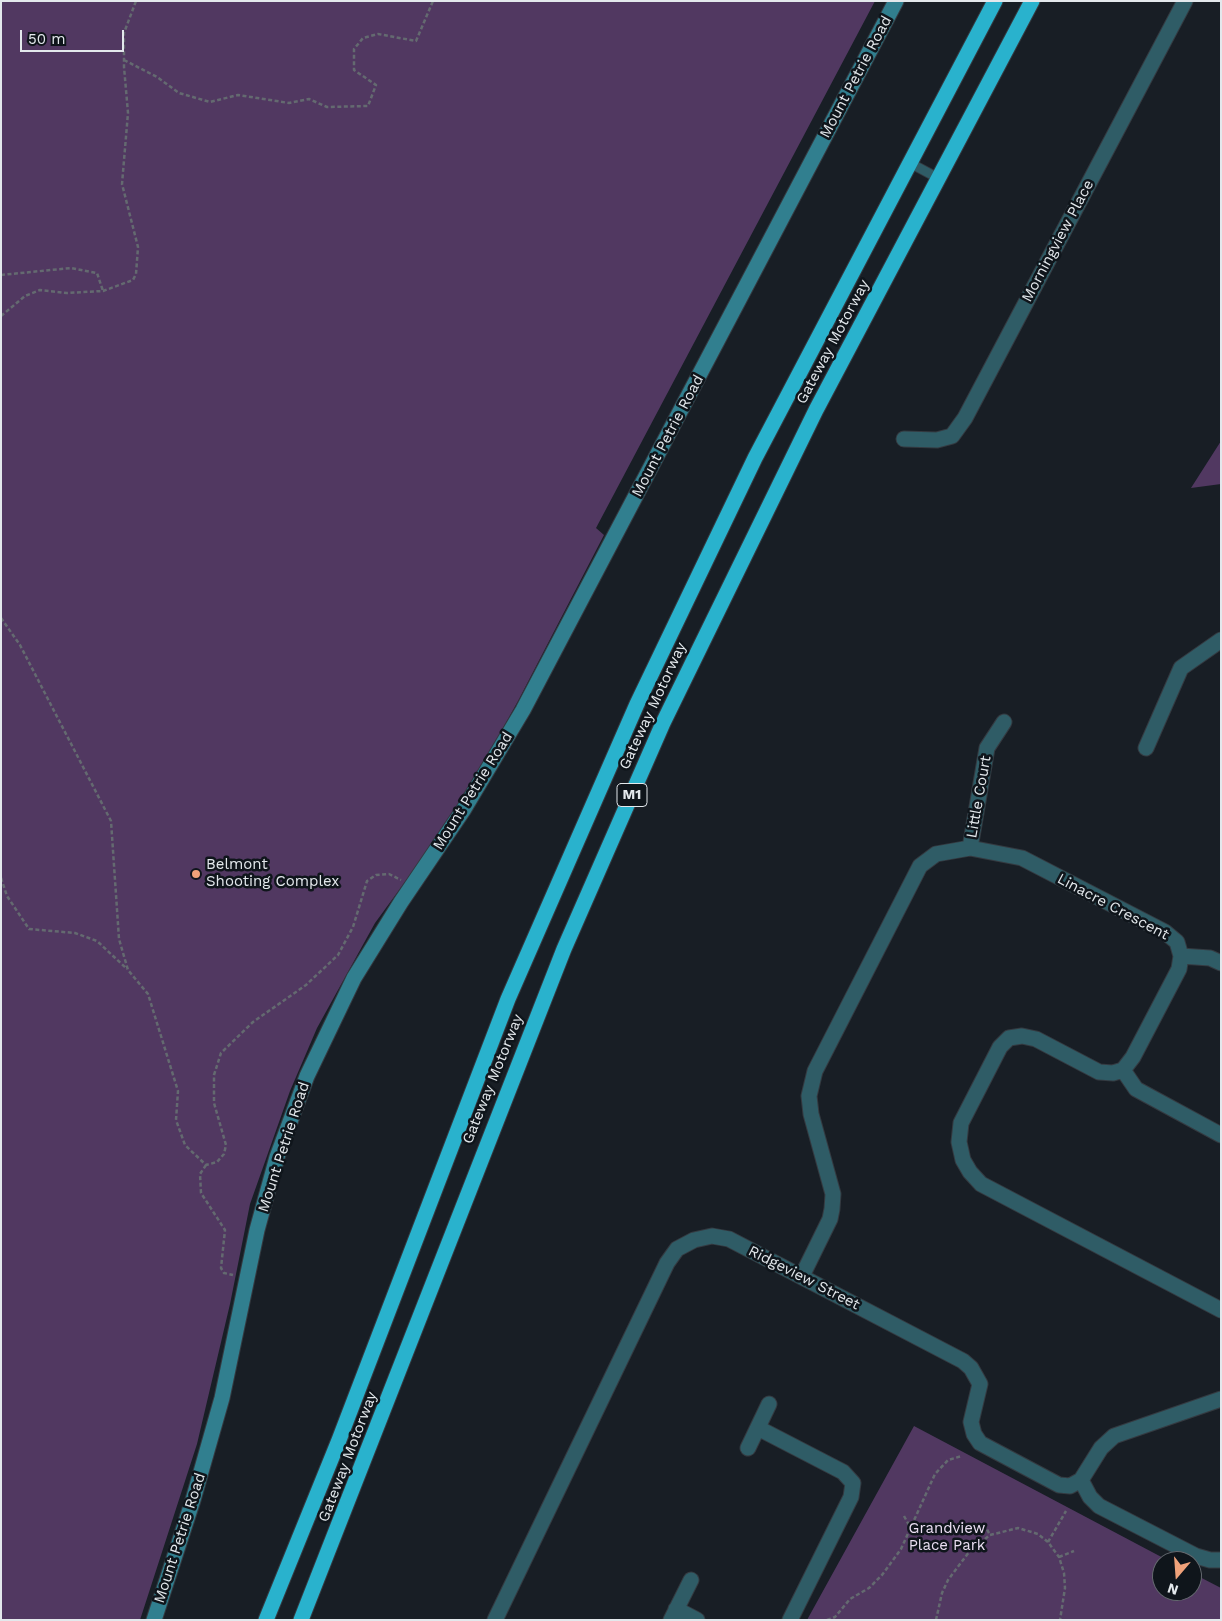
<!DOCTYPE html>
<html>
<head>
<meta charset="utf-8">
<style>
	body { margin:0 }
	#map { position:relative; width:1222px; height:1621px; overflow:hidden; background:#181e25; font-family:"Work Sans",sans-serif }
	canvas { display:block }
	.frame { position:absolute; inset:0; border:2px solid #e3e8ec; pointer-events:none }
	.north { position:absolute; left:1152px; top:1551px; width:50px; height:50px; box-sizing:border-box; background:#0f151b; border:1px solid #64696f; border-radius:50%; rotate:198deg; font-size:14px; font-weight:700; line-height:20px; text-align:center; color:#e3e8ec }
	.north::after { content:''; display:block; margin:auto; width:18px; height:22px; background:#f0a27a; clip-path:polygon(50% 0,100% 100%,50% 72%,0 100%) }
	.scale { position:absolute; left:20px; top:30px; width:104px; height:22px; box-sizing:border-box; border:2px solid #e3e8ec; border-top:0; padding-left:6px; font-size:15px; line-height:18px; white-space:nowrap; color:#e3e8ec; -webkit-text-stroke:4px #0f151b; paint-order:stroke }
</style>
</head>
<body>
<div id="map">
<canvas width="1222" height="1621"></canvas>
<div class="frame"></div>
<div class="north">N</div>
<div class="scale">50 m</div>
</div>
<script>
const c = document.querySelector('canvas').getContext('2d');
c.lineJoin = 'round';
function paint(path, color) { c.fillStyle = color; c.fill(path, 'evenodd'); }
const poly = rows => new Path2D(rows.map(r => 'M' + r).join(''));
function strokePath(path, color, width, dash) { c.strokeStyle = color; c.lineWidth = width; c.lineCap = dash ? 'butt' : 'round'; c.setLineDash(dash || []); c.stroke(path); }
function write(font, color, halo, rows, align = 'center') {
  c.font = font + ' "Work Sans",sans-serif'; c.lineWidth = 5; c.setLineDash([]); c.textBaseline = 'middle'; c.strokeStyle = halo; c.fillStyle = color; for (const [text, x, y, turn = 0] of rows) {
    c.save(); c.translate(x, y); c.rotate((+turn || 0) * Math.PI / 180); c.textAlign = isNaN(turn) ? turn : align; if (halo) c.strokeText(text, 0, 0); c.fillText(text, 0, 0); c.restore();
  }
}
paint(poly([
	[1,1,875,1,596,528,604,535,518,701,475,778,421,860,375,923,317,1028,290,1091,250,1204,230,1304,197,1444,140,1620,1,1620],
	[1221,441,1221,484,1191,488],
	[914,1426,1169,1561,1162,1561,1162,1591,1192,1591,1192,1573,1221,1588,1221,1620,807,1620]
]), '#513861');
const lane = poly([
	[910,163,938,178]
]);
const street = poly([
	[904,439,937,440,952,436,965,418,1185,1],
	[1146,748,1181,668,1221,640],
	[970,848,987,748,1004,722],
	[1181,956,1210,958,1221,963],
	[1123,1070,1136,1089,1221,1135],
	[802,1276,830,1219,832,1209,833,1194,811,1114,809,1096,815,1071,920,866,936,854,970,848,1022,858,1165,932,1177,942,1181,956,1179,969,1133,1057,1123,1070,1113,1073,1099,1072,1036,1039,1022,1036,1009,1038,1000,1047,961,1123,959,1142,963,1160,970,1172,981,1184,1221,1310],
	[758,1428,843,1472,853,1483,851,1497,790,1620],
	[748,1448,769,1404],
	[1081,1480,1090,1497,1099,1506,1196,1556,1210,1560,1221,1560],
	[676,1609,697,1620],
	[495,1620,667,1263,677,1249,694,1240,712,1236,729,1239,963,1361,971,1368,980,1384,971,1422,974,1434,980,1443,1059,1485,1070,1486,1081,1480,1101,1448,1114,1436,1221,1399],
	[671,1620,691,1580]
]);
const secondary = poly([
	[154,1620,193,1500,222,1398,257,1230,277,1157,307,1076,354,978,401,902,464,809,523,710,896,1]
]);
const highway = poly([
	[266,1620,339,1440,508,999,637,704,755,458,995,1],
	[301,1620,564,949,663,723,816,410,1032,1]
]);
strokePath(lane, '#343a41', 11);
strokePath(street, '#343a41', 17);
strokePath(secondary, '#343a41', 17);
strokePath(highway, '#343a41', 17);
strokePath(poly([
	[124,60,157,77,179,93,210,102,238,95,289,103,309,99,327,107,368,106,376,85,354,70,354,49,363,38,378,34,416,41,433,1],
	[1,275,71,268,97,273,103,291],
	[1,316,25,296,40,290,67,293,103,291,133,280,136,274,138,247,122,184,128,113,124,67,124,33,136,1],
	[1,618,20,645,111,821,119,939,128,970,148,994,178,1091,176,1120,185,1145,206,1165,217,1162,224,1154,226,1145,214,1103,214,1075,221,1053,253,1022,306,985,338,955,353,927,367,881,376,875,389,874,401,880],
	[1,878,7,896,29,929,75,933,97,941,127,969],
	[206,1165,200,1174,201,1193,225,1230,221,1268,224,1273,233,1275],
	[904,1516,910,1527],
	[984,1524,990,1535],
	[1048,1542,1066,1511],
	[1059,1557,1074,1551],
	[827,1620,835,1617,850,1599,869,1588,882,1575,901,1549,935,1474,948,1460,962,1456],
	[936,1620,942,1593,948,1580,969,1552,990,1535,1018,1528,1038,1534,1048,1542,1059,1557,1064,1573,1065,1588,1060,1620]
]), '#646a70', 2.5, [4, 2.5]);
strokePath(lane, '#2f5c66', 9);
strokePath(street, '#2f5c66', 15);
strokePath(secondary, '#317f8f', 15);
strokePath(highway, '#29b2cd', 15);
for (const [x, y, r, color] of [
	[196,874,5,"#f0a27a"]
]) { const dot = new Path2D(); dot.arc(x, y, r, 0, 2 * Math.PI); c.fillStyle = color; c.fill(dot); strokePath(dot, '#0f151b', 2); }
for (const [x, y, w] of [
	[632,795,30]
]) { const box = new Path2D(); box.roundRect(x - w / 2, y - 11.5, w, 23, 4); c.fillStyle = '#0f151b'; c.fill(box); strokePath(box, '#e3e8ec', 1); }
write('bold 14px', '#e3e8ec', null, [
	["M1",632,795]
]);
write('15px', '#e3e8ec', '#0f151b', [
	["Mount Petrie Road",856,77,-62],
	["Morningview Place",1058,241,-62],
	["Gateway Motorway",833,342,-62],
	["Mount Petrie Road",668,436,-62],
	["Gateway Motorway",653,706,-65],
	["Mount Petrie Road",473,791,-58],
	["Little Court",979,797,-80],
	["Linacre Crescent",1113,907,28],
	["Gateway Motorway",493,1079,-68],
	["Mount Petrie Road",284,1147,-72],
	["Ridgeview Street",804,1278,27],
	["Gateway Motorway",348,1457,-69],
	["Mount Petrie Road",180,1538,-72]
]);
write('15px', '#e3e8ec', '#0f151b', [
	["Belmont",206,865],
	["Shooting Complex",206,882]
], 'left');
write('15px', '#ebdff3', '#0f151b', [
	["Grandview",947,1529],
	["Place Park",947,1546]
]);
</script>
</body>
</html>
